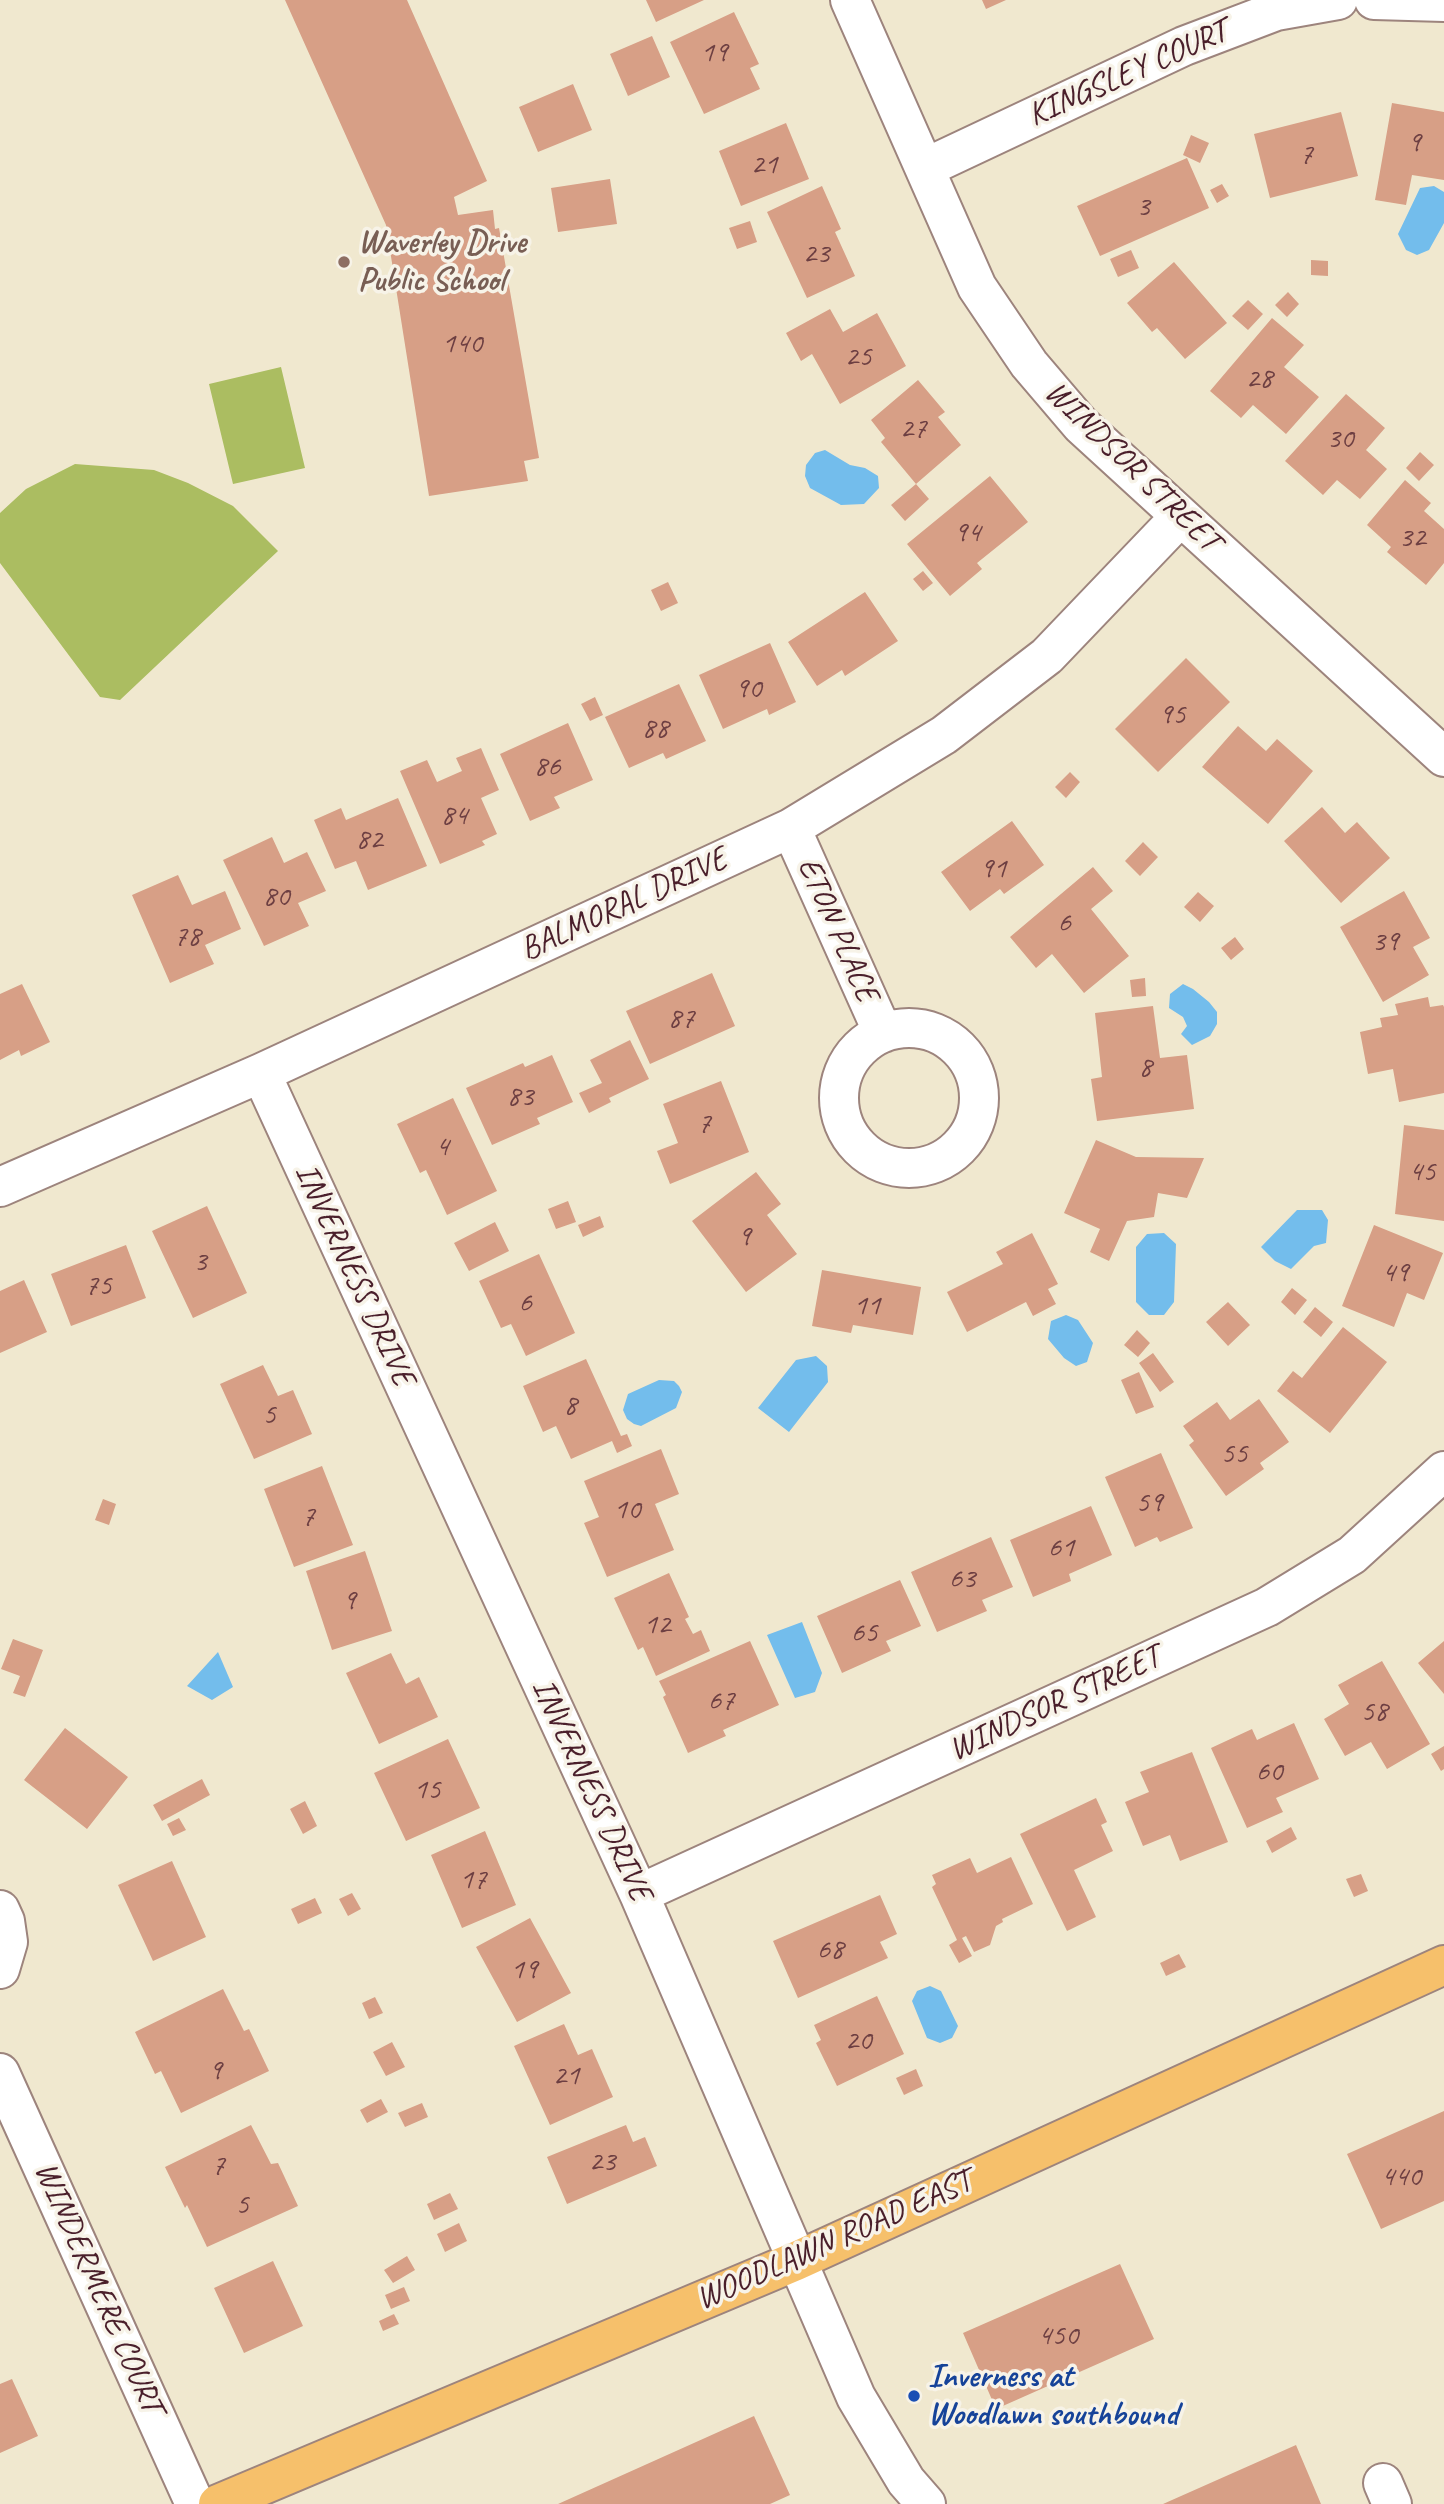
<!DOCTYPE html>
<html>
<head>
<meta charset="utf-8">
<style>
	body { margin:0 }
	canvas { display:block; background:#f0e8cf }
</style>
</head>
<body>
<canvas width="1444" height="2504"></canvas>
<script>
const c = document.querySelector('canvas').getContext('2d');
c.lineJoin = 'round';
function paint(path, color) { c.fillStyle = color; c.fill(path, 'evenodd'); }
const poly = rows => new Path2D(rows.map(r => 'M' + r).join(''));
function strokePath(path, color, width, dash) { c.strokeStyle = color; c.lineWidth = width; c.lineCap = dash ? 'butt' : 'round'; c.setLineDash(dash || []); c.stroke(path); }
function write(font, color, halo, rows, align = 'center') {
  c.font = font + ' Caveat,sans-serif'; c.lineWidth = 7; c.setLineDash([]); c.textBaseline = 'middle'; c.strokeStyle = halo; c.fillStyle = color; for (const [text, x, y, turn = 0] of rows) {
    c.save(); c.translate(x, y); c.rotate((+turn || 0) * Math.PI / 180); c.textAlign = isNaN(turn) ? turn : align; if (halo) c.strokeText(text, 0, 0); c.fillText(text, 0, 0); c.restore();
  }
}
paint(poly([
	[281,367,305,468,233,484,209,384],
	[75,464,154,470,188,483,233,506,278,551,120,700,100,697,0,563,0,513,26,489]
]), '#abbd61');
paint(poly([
	[1434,186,1444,192,1444,223,1429,250,1417,255,1406,250,1398,234,1420,188],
	[825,450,850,465,865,468,878,476,879,488,864,504,841,505,810,488,805,476,806,465,815,453],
	[1183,984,1193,989,1209,1002,1217,1012,1217,1024,1210,1036,1192,1045,1181,1034,1187,1026,1183,1017,1169,1008,1170,994],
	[1297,1210,1322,1210,1328,1220,1326,1243,1314,1246,1291,1269,1275,1261,1261,1247],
	[1164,1233,1176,1244,1174,1302,1164,1315,1149,1315,1136,1302,1136,1247,1147,1234],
	[1066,1315,1078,1320,1093,1343,1087,1362,1076,1366,1064,1358,1048,1339,1051,1321],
	[816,1356,827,1366,828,1382,789,1432,758,1408,796,1360],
	[659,1380,674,1381,679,1386,682,1392,676,1408,641,1426,634,1424,627,1419,623,1410,628,1394],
	[802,1622,822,1673,815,1692,795,1698,767,1635],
	[218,1652,233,1687,212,1700,187,1686],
	[930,1986,941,1991,958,2026,952,2038,940,2043,927,2038,912,2001,917,1991]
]), '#73bdec');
paint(poly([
	[285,0,407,0,487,181,454,197,458,215,493,210,495,229,499,228,539,458,524,461,528,481,429,496,386,225],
	[646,0,704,0,656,22],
	[982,0,1006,0,986,9],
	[734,12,759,64,750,68,760,89,704,114,670,42],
	[652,36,670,77,628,96,610,54],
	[573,84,592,130,538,152,519,107],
	[1392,103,1444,112,1444,180,1412,175,1406,205,1375,200],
	[1341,112,1358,176,1270,198,1254,134],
	[786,123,809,179,741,206,719,151],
	[1191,135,1209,143,1200,163,1183,155],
	[1187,158,1209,208,1100,256,1077,206],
	[610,179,617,224,558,232,551,188],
	[1222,184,1229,196,1217,203,1210,190],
	[822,186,841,229,835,232,855,276,807,298,767,212],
	[750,221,757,242,737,249,729,228],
	[1131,250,1139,268,1118,277,1110,259],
	[1311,260,1328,261,1328,276,1311,275],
	[1174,262,1227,323,1185,359,1157,328,1152,332,1127,303],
	[1288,292,1299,304,1287,317,1275,305],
	[1248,300,1263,314,1248,330,1232,316],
	[830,309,843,332,877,313,906,366,840,404,812,354,801,361,786,333],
	[1272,318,1304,345,1284,367,1319,397,1286,434,1253,405,1241,418,1210,391],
	[918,380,945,412,938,417,961,445,916,484,929,499,905,521,891,505,916,484,881,442,885,438,871,420],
	[1346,394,1385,428,1366,450,1387,469,1360,499,1337,480,1323,495,1285,461],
	[1420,452,1434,465,1419,481,1406,468],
	[990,476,1028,522,977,563,982,569,950,596,907,544],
	[1405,480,1431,503,1424,511,1444,529,1444,563,1426,585,1387,552,1391,547,1367,525],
	[923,571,933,583,923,591,913,579],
	[668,582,678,603,661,611,651,590],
	[865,592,898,641,845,676,842,670,817,686,788,642],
	[770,643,796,702,769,715,767,709,723,729,699,675],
	[1186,658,1230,702,1158,772,1115,729],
	[679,684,706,741,666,759,663,753,629,768,605,717],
	[595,697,603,715,590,721,581,704],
	[568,723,593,780,554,797,560,808,530,821,500,754],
	[1238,726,1266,751,1277,739,1313,771,1268,824,1202,767],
	[481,748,499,790,481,798,497,834,482,841,485,845,440,864,400,771,427,760,437,782,462,771,456,758],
	[1070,772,1080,782,1066,798,1055,787],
	[398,798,427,866,368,890,356,861,335,869,314,820,341,808,346,820],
	[1322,807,1345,833,1357,822,1390,858,1341,903,1284,841],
	[1012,821,1044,865,1004,894,1000,889,970,911,941,872],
	[272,837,284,863,307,852,326,891,298,903,309,926,264,946,223,860],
	[1143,842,1158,857,1140,876,1125,861],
	[1093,867,1113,891,1091,909,1129,956,1084,993,1052,954,1036,968,1010,937],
	[178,875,192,905,225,891,241,929,205,945,214,964,170,983,132,895],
	[1404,891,1430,938,1413,947,1429,975,1383,1002,1340,927],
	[1198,892,1214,906,1200,922,1184,907],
	[1235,937,1244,949,1231,960,1221,948],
	[712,973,735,1026,650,1064,626,1011],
	[1145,978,1146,996,1132,997,1130,980],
	[22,984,50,1042,21,1056,19,1050,0,1060,0,994],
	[1428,997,1430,1007,1443,1005,1444,1007,1444,1093,1399,1102,1393,1069,1368,1074,1360,1032,1382,1027,1380,1018,1398,1015,1395,1004],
	[1153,1006,1160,1058,1187,1055,1194,1109,1097,1121,1091,1079,1102,1077,1095,1013],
	[630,1040,649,1079,609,1098,611,1102,589,1113,579,1093,602,1083,590,1060],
	[552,1055,573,1102,537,1118,540,1124,492,1145,466,1088,523,1063,525,1067],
	[721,1081,749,1152,670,1184,657,1151,678,1143,663,1104],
	[453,1098,497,1191,447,1215,426,1170,420,1173,397,1124],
	[1404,1125,1444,1130,1444,1221,1395,1214],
	[1096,1140,1136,1157,1204,1158,1187,1198,1158,1193,1154,1217,1127,1221,1109,1261,1090,1252,1100,1229,1064,1213],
	[756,1172,781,1204,767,1215,797,1254,746,1292,692,1221],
	[568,1201,576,1222,556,1229,548,1209],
	[207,1206,247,1293,193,1318,152,1231],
	[600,1216,604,1227,583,1237,578,1225],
	[495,1222,509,1251,469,1271,454,1243],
	[1374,1225,1443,1253,1424,1300,1407,1293,1394,1327,1342,1306],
	[1032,1233,1058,1284,1048,1289,1056,1304,1033,1316,1026,1302,967,1332,947,1292,1003,1264,996,1252],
	[126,1245,146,1298,71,1326,51,1274],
	[539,1254,575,1333,526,1356,511,1324,501,1328,479,1281],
	[822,1270,921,1287,913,1335,853,1325,851,1333,812,1326],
	[24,1280,47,1332,0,1353,0,1291],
	[1292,1288,1307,1300,1295,1315,1281,1302],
	[1228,1302,1250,1325,1228,1346,1206,1322],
	[1315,1307,1333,1322,1321,1337,1303,1322],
	[1343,1327,1387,1362,1330,1433,1277,1391,1293,1371,1302,1378],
	[1137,1330,1150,1343,1138,1357,1124,1345],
	[1153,1353,1174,1382,1160,1392,1139,1363],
	[586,1359,621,1436,627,1434,632,1446,617,1453,612,1441,571,1459,556,1426,543,1432,523,1386],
	[263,1365,278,1396,293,1390,312,1434,254,1459,220,1384],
	[1139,1372,1154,1407,1136,1414,1121,1380],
	[1259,1399,1289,1442,1260,1463,1264,1469,1226,1496,1189,1445,1194,1441,1183,1426,1217,1402,1230,1420],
	[661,1449,679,1494,655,1504,674,1550,607,1577,584,1523,599,1517,584,1481],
	[1161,1453,1193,1528,1160,1542,1157,1537,1135,1547,1105,1477],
	[322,1466,353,1545,294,1567,264,1489],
	[103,1499,116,1504,109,1525,95,1520],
	[1091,1506,1112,1555,1069,1574,1071,1581,1033,1597,1010,1540],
	[991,1537,1013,1587,982,1600,987,1611,937,1632,911,1572],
	[365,1551,392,1631,332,1650,306,1571],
	[669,1573,689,1617,685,1619,693,1634,701,1630,710,1651,656,1676,643,1647,638,1650,614,1598],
	[900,1580,921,1626,886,1641,891,1651,842,1673,817,1616],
	[13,1639,43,1650,25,1697,13,1693,20,1676,1,1669],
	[750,1641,779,1705,723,1730,726,1736,688,1753,663,1697,666,1695,659,1681],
	[1444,1641,1444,1694,1418,1663],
	[391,1653,406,1684,419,1677,438,1717,379,1744,346,1673],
	[1382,1661,1430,1744,1387,1769,1371,1742,1345,1756,1324,1719,1349,1704,1338,1685],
	[1294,1723,1319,1779,1276,1798,1283,1812,1247,1828,1211,1748,1252,1729,1257,1740],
	[65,1728,128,1777,87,1829,24,1780],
	[448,1739,480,1808,406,1841,374,1773],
	[1444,1746,1444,1769,1441,1771,1431,1754],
	[1192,1752,1228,1842,1180,1861,1170,1835,1143,1846,1125,1802,1149,1792,1140,1772],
	[202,1779,210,1795,162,1821,153,1805],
	[1096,1798,1107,1822,1101,1825,1113,1851,1074,1870,1096,1917,1067,1931,1020,1834],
	[305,1801,317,1826,303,1834,290,1809],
	[179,1818,186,1830,173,1836,167,1824],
	[1291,1827,1297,1839,1272,1853,1266,1841],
	[485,1831,516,1905,462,1928,431,1855],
	[1011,1857,1033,1904,1002,1919,1003,1922,996,1926,990,1945,974,1952,966,1936,962,1938,972,1956,959,1963,949,1945,957,1940,932,1887,936,1884,932,1875,970,1858,977,1873],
	[172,1861,206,1937,153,1961,118,1885],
	[1361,1874,1368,1891,1354,1897,1346,1879],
	[352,1893,361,1909,348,1916,339,1899],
	[880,1895,897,1934,880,1942,888,1958,798,1998,773,1941],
	[315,1898,322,1913,298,1924,291,1909],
	[530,1918,571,1993,517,2022,476,1947],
	[1179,1954,1186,1967,1166,1976,1160,1963],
	[223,1989,244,2031,249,2029,269,2071,181,2113,161,2071,155,2074,135,2032],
	[877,1996,904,2054,837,2086,816,2043,821,2040,814,2025],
	[375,1997,383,2013,369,2019,362,2003],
	[564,2024,578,2055,592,2049,613,2097,550,2125,514,2046],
	[392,2042,405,2067,386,2076,373,2052],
	[916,2069,923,2086,904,2095,896,2078],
	[381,2099,388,2112,367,2123,360,2110],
	[422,2103,428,2117,405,2127,398,2113],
	[1444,2111,1444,2201,1381,2229,1347,2154],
	[251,2125,271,2164,278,2163,298,2206,207,2247,187,2205,185,2208,165,2167],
	[626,2125,633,2142,645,2137,657,2166,567,2204,547,2157],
	[450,2193,458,2209,434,2220,427,2204],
	[459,2223,467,2241,445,2252,437,2234],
	[407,2256,415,2270,393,2283,384,2270],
	[273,2261,303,2326,244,2353,214,2288],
	[1120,2264,1154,2339,996,2409,963,2333],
	[404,2287,410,2301,391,2309,385,2295],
	[394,2314,399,2324,383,2331,379,2321],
	[12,2379,38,2436,0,2453,0,2384],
	[754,2416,790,2495,770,2504,558,2504],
	[1296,2445,1321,2504,1163,2504]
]), '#d79f86');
const minor = poly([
	[850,0,977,287,1029,364,1081,425,1444,757],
	[1374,0,1444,2],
	[925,168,1184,46,1276,11,1338,0],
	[791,828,883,1033],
	'839 1098a70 70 0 1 1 140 0a70 70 0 1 1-140 0Z',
	[261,1073,639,1894,856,2397,906,2481,926,2504],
	[0,1187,261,1073,791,828,944,735,1047,656,1180,517],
	[639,1894,1267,1607,1352,1555,1444,1471],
	[0,1910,5,1921,8,1942,0,1969],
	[0,2073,195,2504],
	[1383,2483,1392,2504]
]);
const major = poly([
	[218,2504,796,2261,1444,1965]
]);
strokePath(minor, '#9d847d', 42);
strokePath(major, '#9d847d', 42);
strokePath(minor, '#fff', 38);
strokePath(major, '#f6c06b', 38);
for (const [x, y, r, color] of [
	[344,262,7,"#8d6e63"],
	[914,2396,7,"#1a4fb4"]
]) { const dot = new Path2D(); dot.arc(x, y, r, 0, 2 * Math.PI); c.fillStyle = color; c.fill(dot); strokePath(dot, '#f7f3e8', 2.5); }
write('30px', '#6d3f42', null, [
	["19",714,53],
	["9",1414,143],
	["7",1306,155],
	["21",764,165],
	["3",1143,207],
	["23",816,254],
	["140",462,344],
	["25",858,357],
	["28",1259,379],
	["27",913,429],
	["30",1340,439],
	["94",967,533],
	["32",1412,538],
	["90",748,689],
	["95",1172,715],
	["88",655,729],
	["86",547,767],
	["84",454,816],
	["82",369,840],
	["91",993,869],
	["80",276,897],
	["6",1064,923],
	["78",187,937],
	["39",1385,942],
	["87",681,1019],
	["8",1145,1068],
	["83",520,1097],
	["7",704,1124],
	["4",442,1147],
	["45",1422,1172],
	["9",744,1237],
	["3",200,1262],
	["49",1395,1273],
	["75",98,1286],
	["6",525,1303],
	["11",867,1306],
	["8",570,1406],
	["5",269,1415],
	["55",1234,1454],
	["59",1149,1503],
	["10",627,1510],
	["7",308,1517],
	["61",1061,1548],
	["63",962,1579],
	["9",349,1601],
	["12",657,1625],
	["65",864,1633],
	["67",721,1701],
	["58",1374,1712],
	["60",1269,1772],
	["15",427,1790],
	["17",473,1880],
	["68",830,1950],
	["19",524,1970],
	["20",858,2041],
	["9",215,2071],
	["21",566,2076],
	["23",602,2162],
	["7",218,2166],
	["440",1401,2177],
	["5",242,2205],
	["450",1058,2336]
]);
write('33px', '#4a1f2b', '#f7f3e8', [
	["KINGSLEY COURT",1128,74,-24],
	["WINDSOR STREET",1132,467,44],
	["BALMORAL DRIVE",624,905,-25],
	["ETON PLACE",837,930,66],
	["INVERNESS DRIVE",354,1275,65],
	["WINDSOR STREET",1055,1704,-25],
	["INVERNESS DRIVE",591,1790,65],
	["WOODLAWN ROAD EAST",834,2241,-24],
	["WINDERMERE COURT",98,2288,66]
]);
write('bold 33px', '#785e54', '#f7f3e8', [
	["Waverley Drive",358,243],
	["Public School",358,281]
], 'left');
write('bold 33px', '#164399', '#f7f3e8', [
	["Inverness at",928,2377],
	["Woodlawn southbound",928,2415]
], 'left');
</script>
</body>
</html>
